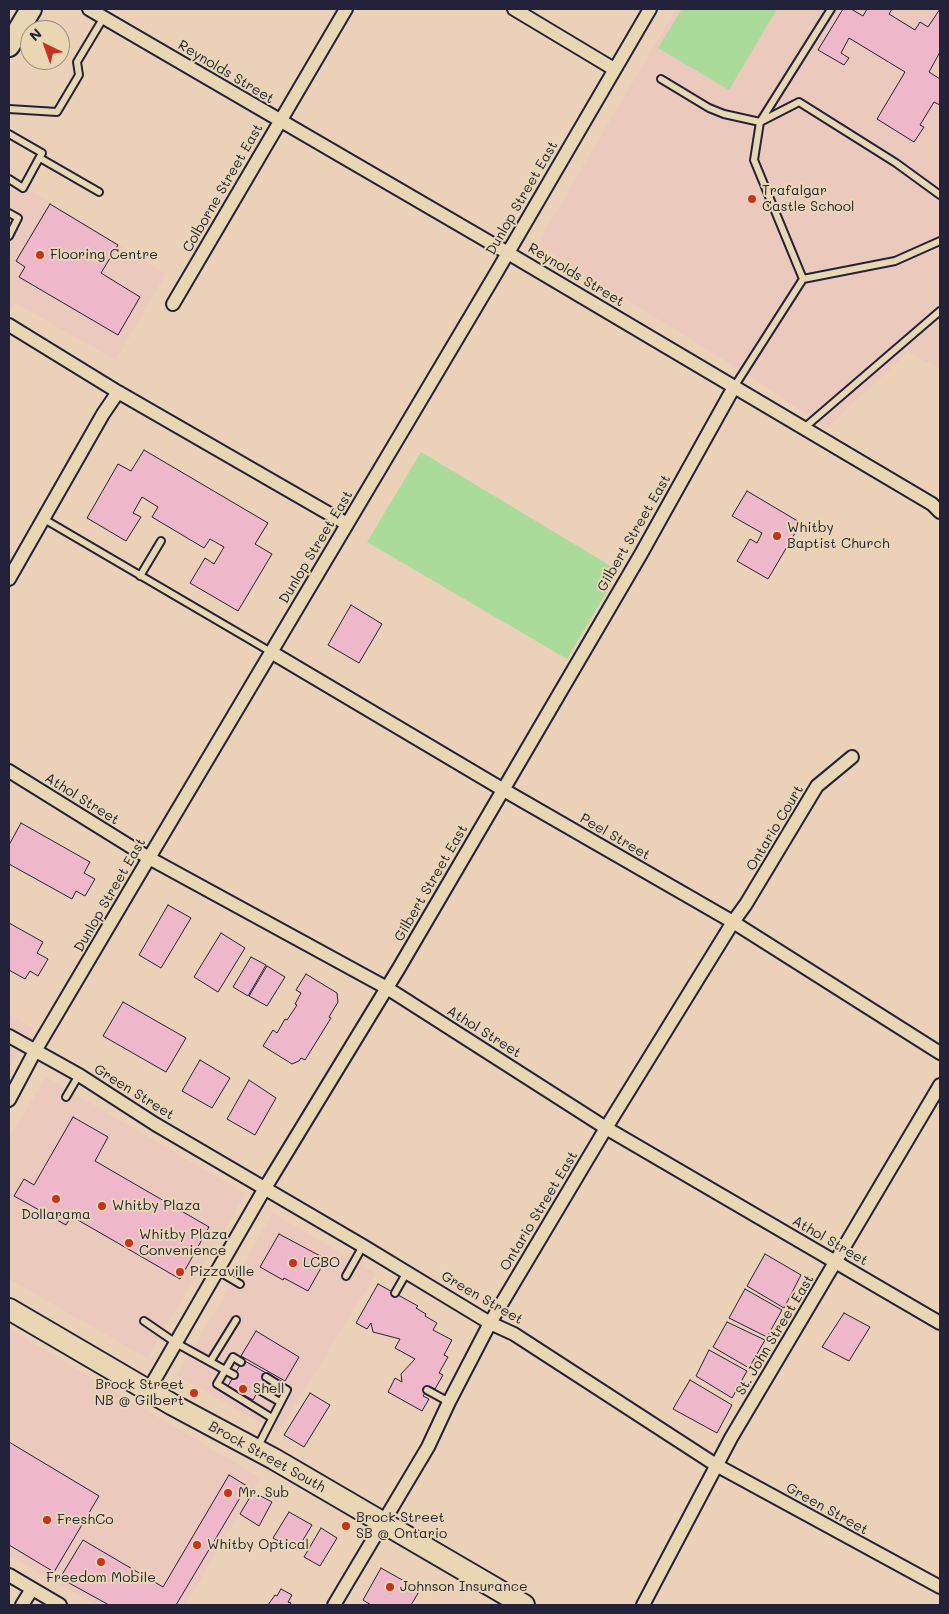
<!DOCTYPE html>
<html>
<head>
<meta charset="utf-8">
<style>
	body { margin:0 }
	#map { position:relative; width:949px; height:1614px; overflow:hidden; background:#ead1b8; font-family:Mali,sans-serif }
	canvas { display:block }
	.frame { position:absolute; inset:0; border:10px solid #22223b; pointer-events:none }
	.north { position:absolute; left:20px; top:20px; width:50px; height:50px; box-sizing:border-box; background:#e9d7b4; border:1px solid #998f84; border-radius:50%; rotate:318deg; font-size:14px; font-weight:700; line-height:20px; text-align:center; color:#22223b }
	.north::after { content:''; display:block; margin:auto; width:18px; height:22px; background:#c8321e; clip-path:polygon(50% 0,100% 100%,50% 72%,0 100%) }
</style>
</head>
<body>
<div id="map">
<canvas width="949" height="1614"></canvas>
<div class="frame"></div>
<div class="north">N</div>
</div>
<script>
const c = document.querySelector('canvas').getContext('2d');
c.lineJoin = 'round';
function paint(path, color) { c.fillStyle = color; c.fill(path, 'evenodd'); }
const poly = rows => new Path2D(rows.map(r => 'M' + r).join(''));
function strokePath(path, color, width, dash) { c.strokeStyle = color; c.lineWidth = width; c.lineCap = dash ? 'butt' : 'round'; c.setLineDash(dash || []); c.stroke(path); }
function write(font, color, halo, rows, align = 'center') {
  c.font = font + ' Mali,sans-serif'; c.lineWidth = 4; c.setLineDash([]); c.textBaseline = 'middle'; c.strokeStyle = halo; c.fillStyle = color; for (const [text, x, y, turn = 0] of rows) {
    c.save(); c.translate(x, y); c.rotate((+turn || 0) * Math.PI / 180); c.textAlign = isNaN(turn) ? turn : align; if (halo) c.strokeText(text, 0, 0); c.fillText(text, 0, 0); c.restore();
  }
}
paint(poly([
	[676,9,940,9,940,369,908,352,827,428,745,373,537,244],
	[9,177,166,274,116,360,15,303,9,312],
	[9,1014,33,1028,9,1069],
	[46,1077,246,1194,147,1358,9,1279,9,1138],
	[273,1213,376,1274,278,1433,177,1375],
	[9,1329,261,1478,185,1605,96,1605,9,1556]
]), '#ecc9bd');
paint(poly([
	[682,9,777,9,729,90,658,48],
	[421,452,619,571,567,659,367,542]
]), '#abdb9b');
const building = poly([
	[843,9,851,9,863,16,867,9,892,9,889,14,915,30,920,22,928,27,940,9,940,52,929,72,940,79,940,105,934,102,920,125,924,127,914,142,877,119,905,72,849,38,841,53,849,58,844,65,818,50,843,9],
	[50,204,118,245,101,273,140,297,118,335,19,277,25,267,16,261,50,204],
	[144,450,268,523,255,544,272,554,238,611,190,583,205,558,214,564,224,547,210,539,204,548,152,517,158,507,142,497,133,513,141,517,126,541,87,518,118,464,131,471,144,450],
	[747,491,801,523,768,579,737,561,750,539,757,543,762,533,732,516,747,491],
	[351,605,382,624,359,663,328,645,351,605],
	[21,823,90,862,84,873,95,879,85,896,76,891,72,899,9,864,9,845,21,823],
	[168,905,191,918,161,968,139,955,168,905],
	[9,923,43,942,37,953,48,959,38,976,30,971,25,979,9,970,9,923],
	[221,933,245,948,218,992,194,977,221,933],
	[251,957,266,965,248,996,233,987,251,957],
	[267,966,285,977,267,1006,249,996,267,966],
	[306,974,337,993,338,1002,329,1017,331,1018,305,1060,301,1058,299,1061,292,1064,263,1046,273,1030,277,1033,285,1019,287,1020,297,1005,295,1004,301,993,296,990,306,974],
	[123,1002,186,1038,166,1072,103,1036,123,1002],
	[200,1060,230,1078,212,1108,182,1091,200,1060],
	[249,1080,276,1098,255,1135,227,1119,249,1080],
	[73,1117,108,1137,95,1161,209,1227,180,1279,71,1216,66,1225,14,1196,24,1179,34,1185,73,1117],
	[279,1234,326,1259,308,1291,284,1278,283,1280,260,1267,279,1234],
	[765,1254,801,1275,784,1308,747,1286,765,1254],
	[378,1284,418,1306,416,1308,426,1314,425,1316,437,1323,433,1330,452,1340,444,1355,448,1357,439,1373,443,1375,435,1389,429,1386,423,1396,429,1399,422,1411,388,1392,395,1378,402,1382,401,1374,415,1359,395,1348,400,1339,373,1332,371,1323,367,1329,356,1323,378,1284],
	[745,1289,782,1310,767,1337,729,1318,745,1289],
	[844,1313,870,1327,849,1361,822,1347,844,1313],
	[727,1322,765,1340,749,1368,713,1347,727,1322],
	[256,1331,299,1357,285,1381,241,1356,256,1331],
	[709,1350,747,1371,732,1398,696,1376,709,1350],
	[243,1360,268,1374,253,1400,228,1386,243,1360],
	[690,1380,732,1405,717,1433,673,1409,690,1380],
	[310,1393,330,1405,304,1447,284,1435,310,1393],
	[9,1442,99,1496,54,1572,9,1545,9,1442],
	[229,1475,247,1486,176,1605,109,1605,60,1578,83,1540,163,1587,229,1475],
	[253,1492,272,1502,259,1526,240,1514,253,1492],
	[289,1512,312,1525,297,1550,285,1543,281,1549,276,1546,278,1541,273,1538,289,1512],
	[321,1528,337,1538,320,1566,304,1557,321,1528],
	[381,1568,420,1590,411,1605,371,1605,363,1600,381,1568],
	[281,1589,292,1595,288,1602,291,1603,290,1605,268,1605,275,1595,277,1596,281,1589]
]);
paint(building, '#efb7ca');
strokePath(building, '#22223b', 1);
const service = poly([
	[661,79,709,108,724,114,760,122,831,9],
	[9,109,57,112,79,75,77,62,104,17],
	[9,134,42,153,23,188,9,179],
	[40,158,99,192],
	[9,213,18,218,9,236],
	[803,279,754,160,760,122,799,102,896,163,940,195],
	[734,387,803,279,895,261,940,241],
	[804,428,940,311],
	[44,519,271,652],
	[140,576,161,541],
	[66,1097,79,1075],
	[218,1271,240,1284],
	[346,1276,363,1246],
	[395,1293,407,1272],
	[144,1321,176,1343,234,1375],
	[210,1362,236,1320],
	[241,1362,233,1357,217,1384,272,1418],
	[259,1390,280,1402],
	[427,1390,449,1402],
	[258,1446,287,1390,266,1377]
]);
const minor = poly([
	[89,9,508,253,932,504,940,512],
	[514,9,614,69],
	[173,304,346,9],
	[9,325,118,392,347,524],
	[9,579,103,414,118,392],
	[271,652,502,789,733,922,940,1053],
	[9,771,149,858,387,988,606,1128,940,1323],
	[9,1036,79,1075,155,1124,363,1246,490,1323,514,1334,716,1465,940,1587],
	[9,1100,35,1051,149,858,495,275,650,9],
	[148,1391,265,1188,399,968,641,554,734,387],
	[9,1575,60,1605],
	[22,1605,32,1589],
	[334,1605,428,1447,449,1402,490,1323,606,1128,733,922,746,904,817,786,852,757],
	[643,1605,731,1438,940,1085]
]);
const primary = poly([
	[9,46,31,9],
	[9,1309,173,1405,274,1459,524,1605]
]);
strokePath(service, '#22223b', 10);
strokePath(minor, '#22223b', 16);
strokePath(primary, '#22223b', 24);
strokePath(service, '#e9d7b4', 6);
strokePath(minor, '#e9d7b4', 12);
strokePath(primary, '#e9d7b4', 20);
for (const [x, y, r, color] of [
	[752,199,5,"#c8321e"],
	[40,255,5,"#c8321e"],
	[777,536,5,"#c8321e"],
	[56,1199,5,"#c8321e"],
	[102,1206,5,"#c8321e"],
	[129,1243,5,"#c8321e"],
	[293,1263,5,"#c8321e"],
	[180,1272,5,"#c8321e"],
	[243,1389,5,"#c8321e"],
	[194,1393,5,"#c8321e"],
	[228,1493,5,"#c8321e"],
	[47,1520,5,"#c8321e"],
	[346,1526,5,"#c8321e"],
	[197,1545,5,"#c8321e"],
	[101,1562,5,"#c8321e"],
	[390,1587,5,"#c8321e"]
]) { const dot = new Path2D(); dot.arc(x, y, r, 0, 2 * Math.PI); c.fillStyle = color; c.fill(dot); strokePath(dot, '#e9d7b4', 2); }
write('14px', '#22223b', '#e9d7b4', [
	["Reynolds Street",226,72,31],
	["Colborne Street East",223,188,-60],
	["Dunlop Street East",522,198,-60],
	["Reynolds Street",576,275,31],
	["Gilbert Street East",634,533,-60],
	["Dunlop Street East",316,547,-59],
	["Athol Street",82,799,32],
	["Ontario Court",775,828,-59],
	["Peel Street",615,837,30],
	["Gilbert Street East",431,883,-60],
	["Dunlop Street East",110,895,-60],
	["Athol Street",484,1032,32],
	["Green Street",134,1092,32],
	["Ontario Street East",539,1211,-59],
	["Athol Street",830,1241,30],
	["Green Street",482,1298,30],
	["St. John Street East",775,1335,-59],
	["Brock Street South",267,1457,29],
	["Green Street",827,1509,29]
]);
write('14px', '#22223b', '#e9d7b4', [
	["Trafalgar",762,191],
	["Castle School",762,207],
	["Flooring Centre",50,255],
	["Whitby",787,528],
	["Baptist Church",787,544],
	["Whitby Plaza",112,1206],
	["Dollarama",56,1215,"center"],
	["Whitby Plaza",139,1235],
	["Convenience",139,1251],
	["LCBO",303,1263],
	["Pizzaville",190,1272],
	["Brock Street",184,1385,"right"],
	["NB @ Gilbert",184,1401,"right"],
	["Shell",253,1389],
	["Mr. Sub",238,1493],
	["Brock Street",356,1518],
	["SB @ Ontario",356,1534],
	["FreshCo",57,1520],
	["Whitby Optical",207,1545],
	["Freedom Mobile",101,1578,"center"],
	["Johnson Insurance",400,1587]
], 'left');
</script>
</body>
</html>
